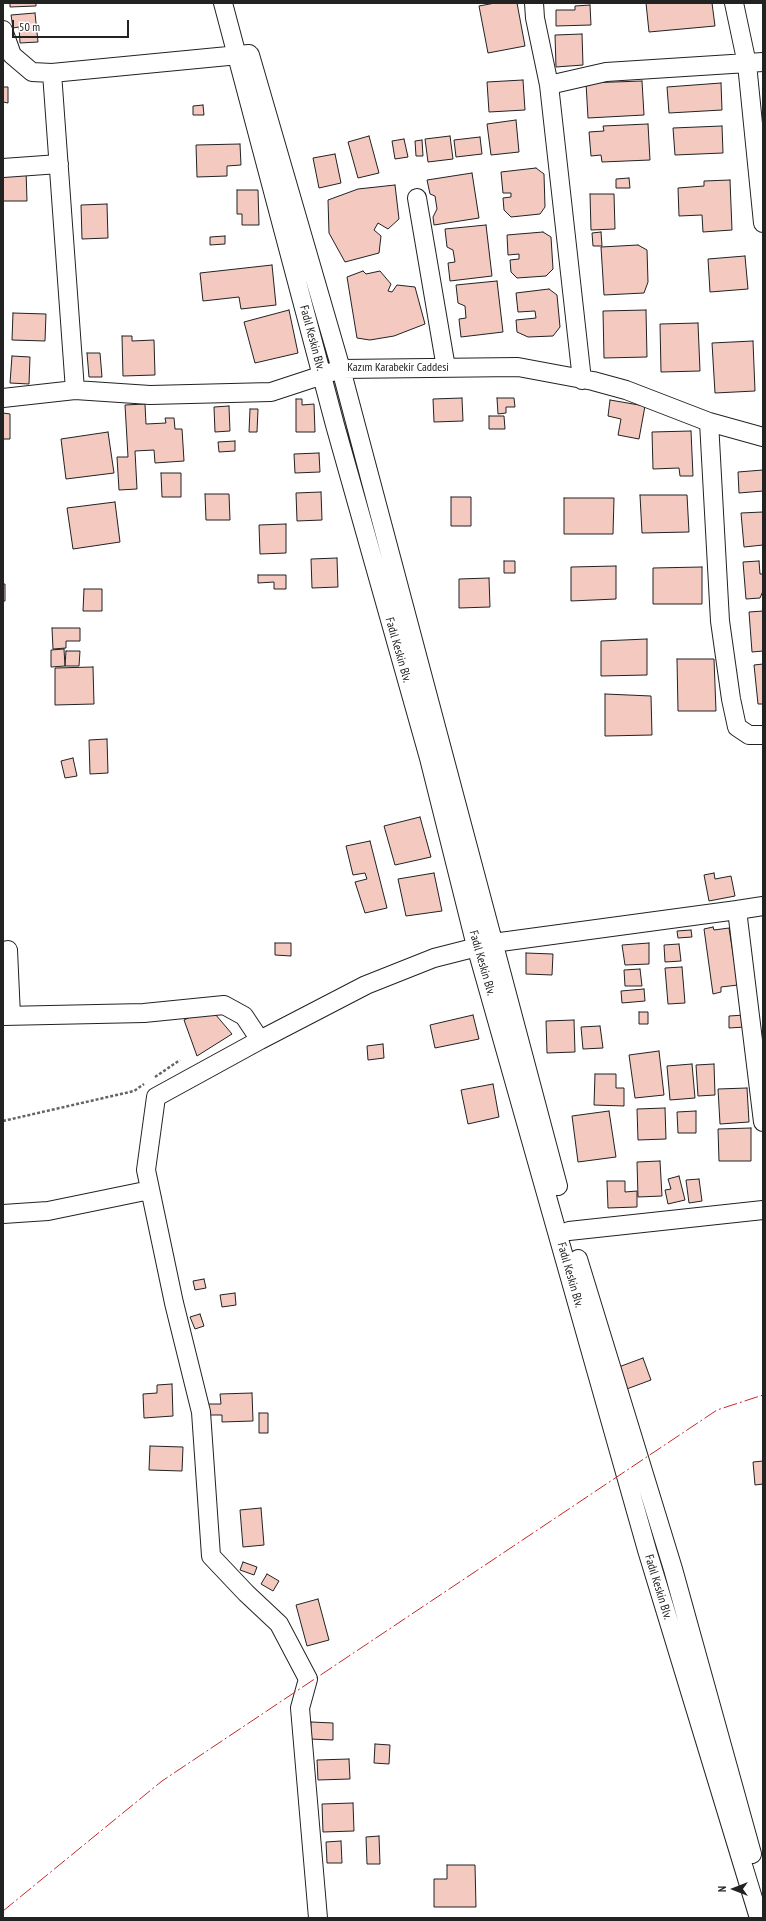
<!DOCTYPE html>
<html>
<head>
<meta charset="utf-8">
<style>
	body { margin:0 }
	#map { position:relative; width:766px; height:1921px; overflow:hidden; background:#fff; font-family:"PT Sans Narrow",sans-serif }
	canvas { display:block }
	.frame { position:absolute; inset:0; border:4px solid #222; pointer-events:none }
	.north { position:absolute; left:714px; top:1869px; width:40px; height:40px; -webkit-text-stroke:3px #fff; paint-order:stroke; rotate:270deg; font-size:11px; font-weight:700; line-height:16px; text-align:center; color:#222 }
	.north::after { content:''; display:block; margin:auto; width:14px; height:18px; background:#222; clip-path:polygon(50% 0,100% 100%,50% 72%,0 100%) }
	.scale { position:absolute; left:12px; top:20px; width:117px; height:18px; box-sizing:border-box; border:2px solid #222; border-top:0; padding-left:5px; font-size:12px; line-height:14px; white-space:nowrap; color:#222; -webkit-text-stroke:3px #fff; paint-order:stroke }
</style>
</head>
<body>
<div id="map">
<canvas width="766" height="1921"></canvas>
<div class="frame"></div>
<div class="north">N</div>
<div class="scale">50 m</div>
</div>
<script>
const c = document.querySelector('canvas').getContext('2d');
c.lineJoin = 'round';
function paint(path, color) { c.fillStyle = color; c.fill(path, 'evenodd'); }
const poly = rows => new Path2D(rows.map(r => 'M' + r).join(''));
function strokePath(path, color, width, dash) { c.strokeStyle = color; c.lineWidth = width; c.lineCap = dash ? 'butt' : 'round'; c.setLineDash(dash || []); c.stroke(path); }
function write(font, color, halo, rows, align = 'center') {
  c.font = font + ' "PT Sans Narrow",sans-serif'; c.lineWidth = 3; c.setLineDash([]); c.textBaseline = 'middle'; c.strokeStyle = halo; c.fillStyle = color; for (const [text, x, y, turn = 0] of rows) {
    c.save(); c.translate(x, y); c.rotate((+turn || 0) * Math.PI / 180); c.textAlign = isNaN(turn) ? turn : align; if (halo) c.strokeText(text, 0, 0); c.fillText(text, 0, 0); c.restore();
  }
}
const building = poly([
	[10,3,36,3,36,6,10,7,10,3],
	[495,3,517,3,525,46,488,53,479,6,495,3],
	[646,3,712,3,715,26,649,32,646,3],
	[590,5,591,25,556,26,556,10,575,10,575,6,590,5],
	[35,13,38,42,20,43,19,27,13,28,11,15,35,13],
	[582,34,583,65,556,67,555,35,582,34],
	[523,80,525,110,489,112,487,82,523,80],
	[642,81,644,115,588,118,586,83,642,81],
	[721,83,722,110,669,113,667,87,721,83],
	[3,87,8,87,8,103,3,102,3,87],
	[203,105,204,115,193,115,193,106,203,105],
	[516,120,519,152,491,155,487,124,516,120],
	[648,124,650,160,602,162,601,155,591,156,589,132,604,131,603,126,648,124],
	[722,126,723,153,675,155,673,128,722,126],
	[369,136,379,173,358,178,348,142,369,136],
	[450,136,453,159,428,162,425,139,450,136],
	[480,137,482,154,456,157,454,140,480,137],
	[404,139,408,157,395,159,392,141,404,139],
	[422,140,423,156,416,156,415,141,422,140],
	[240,144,241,165,227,166,227,176,197,177,196,145,240,144],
	[335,154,341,183,319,188,313,158,335,154],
	[536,168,544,174,545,207,540,214,511,217,504,210,503,198,511,197,511,193,503,193,501,172,536,168],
	[26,170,27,201,3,201,3,171,26,170],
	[472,173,479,218,434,225,433,217,437,209,435,196,430,194,427,180,472,173],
	[629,178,630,188,616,188,616,179,629,178],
	[730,180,732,230,703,232,702,215,679,216,678,188,704,186,704,181,730,180],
	[395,185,399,219,388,229,378,223,374,230,381,236,379,253,345,262,329,233,328,200,358,189,395,185],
	[237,190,258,190,259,225,242,225,242,214,237,214,237,190],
	[590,194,614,194,615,229,591,230,590,194],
	[107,204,108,238,82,239,81,205,107,204],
	[486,225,492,276,450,281,448,263,455,262,453,250,447,247,445,229,486,225],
	[543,232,551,237,553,269,546,276,517,278,511,272,510,260,519,259,519,254,508,255,507,235,543,232],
	[601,232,602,246,593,246,592,233,601,232],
	[225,236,225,244,210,245,210,237,225,236],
	[638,245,647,250,648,282,644,293,604,295,601,247,638,245],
	[745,256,748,289,710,292,708,259,745,256],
	[272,265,276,305,241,309,239,297,203,301,200,273,272,265],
	[363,271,366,274,380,271,391,284,388,291,392,292,397,285,415,287,425,324,394,336,370,340,357,338,347,277,363,271],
	[497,281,503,332,461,337,459,319,466,318,465,306,458,303,456,285,497,281],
	[549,289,557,295,560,327,553,336,528,337,517,332,516,320,536,318,535,311,518,312,516,293,549,289],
	[289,310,298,353,255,363,244,322,289,310],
	[646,310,647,357,604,358,603,311,646,310],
	[13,313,46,314,45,341,12,340,13,313],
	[698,323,700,371,661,372,660,324,698,323],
	[122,336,132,336,132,341,154,340,155,375,123,376,122,336],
	[753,341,755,391,715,393,712,343,753,341],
	[87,353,100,353,102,377,89,377,87,353],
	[12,356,30,357,29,384,10,383,12,356],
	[462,398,463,421,434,422,433,399,462,398],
	[497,398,514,398,515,407,506,407,506,413,498,414,497,398],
	[296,399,302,399,302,405,314,404,315,432,296,432,296,399],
	[610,400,645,406,639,439,618,435,621,419,608,416,610,400],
	[145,404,146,424,166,423,165,418,174,418,175,429,182,429,184,461,155,463,154,450,135,451,137,489,119,490,117,457,128,457,125,405,145,404],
	[229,406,230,431,215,432,214,407,229,406],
	[250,409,258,409,257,432,249,432,250,409],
	[3,413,10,414,10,439,3,439,3,413],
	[489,416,504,416,505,429,489,429,489,416],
	[691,431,693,476,680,476,679,468,653,469,652,432,691,431],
	[108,432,114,473,66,479,61,439,108,432],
	[235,441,235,451,219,452,218,442,235,441],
	[319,453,320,472,295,473,294,454,319,453],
	[763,470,763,491,739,493,738,472,763,470],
	[161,473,181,473,181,497,162,497,161,473],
	[321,492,322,520,297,521,296,493,321,492],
	[205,494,229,494,230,520,206,520,205,494],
	[640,495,687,495,689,532,642,533,640,495],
	[451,497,471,497,471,526,451,526,451,497],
	[564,498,614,498,613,534,564,534,564,498],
	[115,502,120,542,73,549,67,508,115,502],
	[763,512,763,545,744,547,741,513,763,512],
	[286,524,286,553,260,554,259,525,286,524],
	[337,558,338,587,312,588,311,559,337,558],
	[504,561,515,561,515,573,504,573,504,561],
	[759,561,760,574,763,574,763,591,760,598,746,599,743,562,759,561],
	[616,566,616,599,571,601,571,567,616,566],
	[702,567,702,604,653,604,653,568,702,567],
	[258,575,286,575,286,589,274,589,274,582,258,583,258,575],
	[489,578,490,607,459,608,459,579,489,578],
	[3,584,5,584,5,601,3,601,3,584],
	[84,589,102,589,102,611,83,611,84,589],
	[763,611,763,651,752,652,749,612,763,611],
	[52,628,80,628,80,641,66,641,66,648,53,649,52,628],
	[647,639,647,675,601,676,601,641,647,639],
	[64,649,65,666,51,667,51,650,64,649],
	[66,651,80,651,79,666,65,666,66,651],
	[677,659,714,659,716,711,678,711,677,659],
	[763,664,763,704,758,704,754,665,763,664],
	[93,667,94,704,55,705,55,668,93,667],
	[605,694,651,696,652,735,605,736,605,694],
	[107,739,108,773,90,774,89,740,107,739],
	[73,758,77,776,65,778,61,761,73,758],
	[420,817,431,857,395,865,384,826,420,817],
	[370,841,387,908,365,913,355,882,367,879,365,873,353,875,346,846,370,841],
	[434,873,442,911,406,916,398,879,434,873],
	[714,873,715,879,731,876,735,896,709,901,704,875,714,873],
	[713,927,714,930,729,928,738,985,721,987,721,992,713,994,704,929,713,927],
	[691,930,692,937,678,938,677,931,691,930],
	[275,943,291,943,291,956,275,955,275,943],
	[649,943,649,964,625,965,622,945,649,943],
	[679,944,681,961,665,962,664,945,679,944],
	[526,953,553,954,552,975,526,974,526,953],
	[682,967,685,1003,668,1004,665,968,682,967],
	[640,969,642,986,625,986,624,970,640,969],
	[644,989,645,1001,622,1003,621,991,644,989],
	[210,1008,232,1034,197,1056,184,1020,210,1008],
	[639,1012,648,1012,648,1024,639,1024,639,1012],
	[473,1015,479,1039,435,1048,430,1025,473,1015],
	[745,1015,745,1027,729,1028,729,1016,745,1015],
	[574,1020,575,1052,547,1053,546,1021,574,1020],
	[600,1026,603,1048,583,1049,581,1027,600,1026],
	[383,1044,384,1058,368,1060,367,1046,383,1044],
	[659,1051,664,1095,635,1098,629,1055,659,1051],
	[692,1064,695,1098,670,1100,667,1066,692,1064],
	[714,1064,715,1095,698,1096,696,1065,714,1064],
	[595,1074,616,1074,616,1088,624,1088,624,1106,594,1105,595,1074],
	[493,1084,499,1117,468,1124,461,1090,493,1084],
	[747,1088,749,1122,720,1124,718,1089,747,1088],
	[665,1108,666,1139,638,1140,637,1109,665,1108],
	[609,1111,616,1157,578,1162,572,1116,609,1111],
	[696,1111,696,1133,678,1133,677,1112,696,1111],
	[751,1128,751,1161,719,1161,718,1129,751,1128],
	[660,1161,662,1196,638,1197,637,1162,660,1161],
	[679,1176,685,1200,668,1204,665,1190,671,1189,668,1179,679,1176],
	[699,1179,702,1201,689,1203,686,1180,699,1179],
	[607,1181,625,1181,625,1192,637,1191,637,1207,608,1208,607,1181],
	[204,1279,206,1288,195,1290,193,1281,204,1279],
	[235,1293,236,1305,222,1307,220,1295,235,1293],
	[200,1314,204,1326,195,1329,190,1317,200,1314],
	[643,1358,651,1380,624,1390,616,1368,643,1358],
	[172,1384,173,1416,144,1418,143,1394,157,1393,157,1385,172,1384],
	[252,1393,253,1421,222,1422,222,1415,203,1415,203,1404,221,1404,220,1394,252,1393],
	[259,1413,268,1413,268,1433,259,1433,259,1413],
	[150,1446,183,1447,182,1471,149,1470,150,1446],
	[763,1461,763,1484,755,1485,753,1462,763,1461],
	[261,1508,264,1545,243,1547,240,1510,261,1508],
	[243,1562,257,1567,254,1575,240,1570,243,1562],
	[267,1574,279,1581,273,1591,261,1584,267,1574],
	[318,1599,329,1640,307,1646,296,1605,318,1599],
	[311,1722,333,1723,333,1740,310,1739,311,1722],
	[375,1744,390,1745,389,1764,374,1763,375,1744],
	[349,1759,350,1779,318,1780,317,1760,349,1759],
	[353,1803,354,1831,323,1832,322,1804,353,1803],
	[379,1836,380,1864,367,1864,366,1837,379,1836],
	[341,1841,342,1863,327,1863,326,1842,341,1841],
	[447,1865,475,1865,476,1907,434,1907,434,1879,447,1879,447,1865]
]);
paint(building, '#f3c9c0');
strokePath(building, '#222', 1);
const minor = poly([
	[223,3,335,425,429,758,476,946,647,1550,759,1918],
	[534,3,535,18,549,85,582,380],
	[734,3,747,64,763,223],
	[3,30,12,55,32,72,52,73],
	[250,55,341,369,558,1186],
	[549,85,606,72,763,62],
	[3,168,59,164],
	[417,198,446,368],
	[75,390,52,73,249,54],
	[3,398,75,390,150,395,271,392,341,369,518,367,593,381,626,390,709,422,763,437],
	[709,422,720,621,731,699,737,727,749,735,763,735],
	[737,910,763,906],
	[3,951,8,950,11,1016],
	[3,1016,144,1013,224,1005,244,1016,260,1040],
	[3,1214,48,1211,150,1190],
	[569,1231,763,1210],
	[578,1259,673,1569,752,1854],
	[318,1918,300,1708,308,1679,279,1624,246,1593,211,1556,201,1412,174,1303,146,1170,156,1097,260,1040,366,985,434,958,493,943,737,910,763,1122]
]);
strokePath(minor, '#222', 20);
strokePath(poly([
	[155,1077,180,1060],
	[3,1121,134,1091,144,1084]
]), '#646464', 2.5, [3, 2]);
strokePath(minor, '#fff', 18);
strokePath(poly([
	[3,1911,162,1781,717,1410,763,1395]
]), '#c62828', 1, [14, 3, 2, 3]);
write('12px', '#222', '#fff', [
	["Fadıl Keskin Blv.",312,338,75],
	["Kazım Karabekir Caddesi",398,368],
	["Fadıl Keskin Blv.",398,650,74],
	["Fadıl Keskin Blv.",482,963,74],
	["Fadıl Keskin Blv.",570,1275,74],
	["Fadıl Keskin Blv.",658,1587,73]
]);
</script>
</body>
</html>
